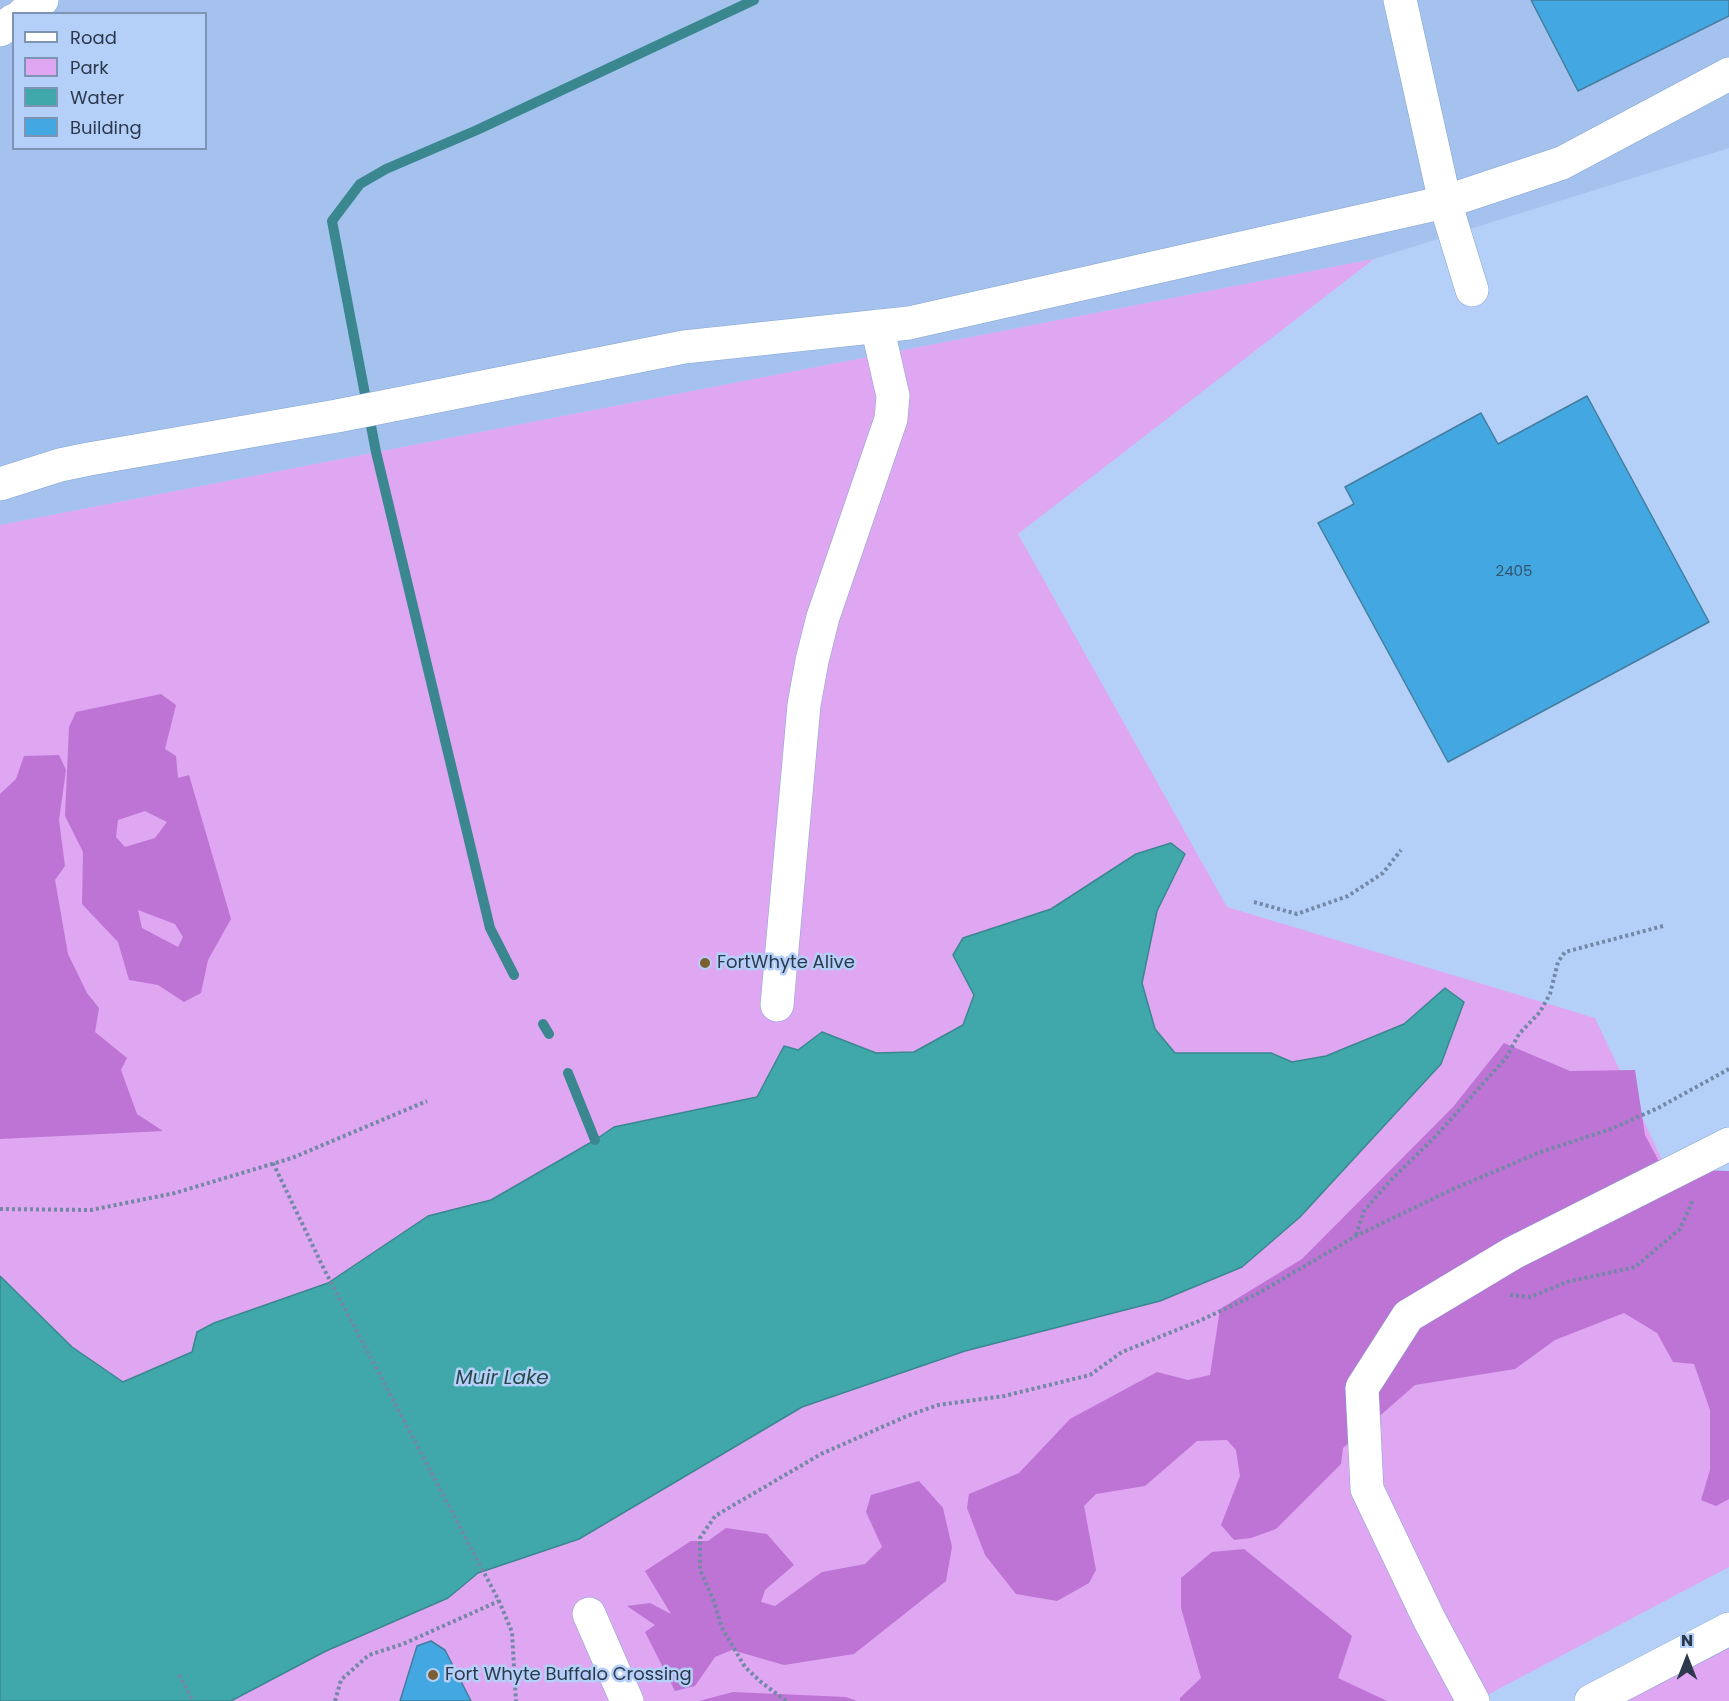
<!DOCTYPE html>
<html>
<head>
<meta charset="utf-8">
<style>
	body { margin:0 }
	#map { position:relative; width:1729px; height:1701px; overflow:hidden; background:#b5d0f8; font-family:Poppins,sans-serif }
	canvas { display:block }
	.legend { position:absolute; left:12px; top:12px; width:195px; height:138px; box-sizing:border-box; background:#b5d0f8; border:2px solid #7e94b4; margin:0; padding:8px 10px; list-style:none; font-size:18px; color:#2c394d }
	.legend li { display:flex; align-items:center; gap:12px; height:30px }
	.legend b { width:30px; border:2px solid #7e94b4 }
	.north { position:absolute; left:1657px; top:1629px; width:60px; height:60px; -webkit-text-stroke:4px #b5d0f8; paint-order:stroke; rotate:0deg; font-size:16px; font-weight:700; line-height:24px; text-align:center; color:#2c394d }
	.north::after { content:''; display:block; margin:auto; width:21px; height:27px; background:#2c394d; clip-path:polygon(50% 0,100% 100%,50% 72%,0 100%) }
</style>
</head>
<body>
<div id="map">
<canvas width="1729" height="1701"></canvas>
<ul class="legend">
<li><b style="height:8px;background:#fff"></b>Road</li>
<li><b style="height:16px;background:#dfa6f2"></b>Park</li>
<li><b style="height:16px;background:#40a8ab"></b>Water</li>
<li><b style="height:16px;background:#43a8e2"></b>Building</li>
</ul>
<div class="north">N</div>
</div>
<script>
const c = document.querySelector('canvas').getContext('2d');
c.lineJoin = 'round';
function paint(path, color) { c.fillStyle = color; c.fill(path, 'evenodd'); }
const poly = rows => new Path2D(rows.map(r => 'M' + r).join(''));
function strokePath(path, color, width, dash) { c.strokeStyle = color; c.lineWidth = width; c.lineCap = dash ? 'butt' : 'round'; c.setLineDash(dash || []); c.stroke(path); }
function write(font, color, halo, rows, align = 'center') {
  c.font = font + ' Poppins,sans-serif'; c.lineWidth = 5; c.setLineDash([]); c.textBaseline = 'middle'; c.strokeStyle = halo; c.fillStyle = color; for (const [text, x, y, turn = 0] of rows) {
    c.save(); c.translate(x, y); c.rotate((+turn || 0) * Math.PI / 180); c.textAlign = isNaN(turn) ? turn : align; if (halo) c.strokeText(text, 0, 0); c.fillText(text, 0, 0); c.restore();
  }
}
paint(poly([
	[0,0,1729,0,1729,148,1374,259,0,525],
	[14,14,206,14,206,148,14,148]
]), '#a4c2ed');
paint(poly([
	[1374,259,1018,534,1227,907,1595,1018,1729,1301,1729,1567,1476,1701,0,1701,0,525],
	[1729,1629,1729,1701,1591,1701]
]), '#dfa6f2');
paint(poly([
	[161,694,176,705,165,749,176,756,178,778,189,775,231,919,208,960,201,993,184,1002,158,985,129,980,118,942,82,904,83,852,65,816,69,727,76,712],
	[145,811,167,822,155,838,125,847,116,837,118,820],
	[138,910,175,924,183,937,178,947,142,928],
	[59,755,66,770,59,820,65,866,55,880,68,954,87,993,99,1008,95,1032,127,1058,121,1070,137,1114,163,1131,0,1139,0,794,16,779,24,756],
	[1504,1043,1570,1071,1635,1070,1645,1135,1663,1169,1729,1171,1729,1499,1716,1506,1701,1500,1710,1470,1710,1410,1694,1364,1673,1362,1657,1333,1624,1313,1555,1340,1515,1369,1415,1385,1343,1448,1341,1464,1276,1529,1251,1538,1234,1540,1221,1525,1240,1476,1236,1450,1227,1440,1197,1441,1145,1486,1096,1494,1084,1506,1096,1570,1089,1583,1057,1601,1016,1594,985,1555,967,1508,969,1494,1019,1473,1070,1419,1157,1372,1188,1380,1210,1375,1220,1309,1302,1259,1453,1107],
	[919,1481,943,1508,952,1547,946,1581,854,1654,784,1665,732,1650,715,1657,695,1686,675,1691,645,1632,655,1625,627,1606,650,1603,671,1614,645,1571,691,1541,708,1541,726,1528,767,1534,794,1565,765,1590,761,1602,775,1606,822,1572,865,1564,882,1547,866,1512,871,1495],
	[1244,1549,1352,1636,1338,1678,1387,1701,1180,1701,1180,1698,1201,1678,1181,1608,1181,1578,1212,1552],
	[733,1692,846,1697,857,1701,699,1701]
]), '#bd74d5');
const water = poly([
	[1171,843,1185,854,1157,911,1142,983,1155,1029,1175,1053,1271,1053,1292,1062,1326,1056,1404,1024,1445,988,1464,1002,1441,1064,1300,1217,1242,1267,1160,1301,965,1351,802,1407,579,1539,478,1573,448,1598,326,1651,231,1701,0,1701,0,1276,72,1347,123,1382,192,1352,197,1332,214,1323,328,1283,428,1216,491,1200,595,1140,614,1127,757,1097,784,1046,798,1050,822,1032,876,1053,914,1052,963,1025,974,995,953,955,963,938,1051,909,1136,854,1171,843]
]);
paint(water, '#40a8ab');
strokePath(water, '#3a878f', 1.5);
strokePath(poly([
	[514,975,490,928,376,452,332,221,360,184,386,169,477,130,754,0],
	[543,1024,549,1034],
	[568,1073,595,1140]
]), '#3a878f', 10);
const building = poly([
	[1531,0,1729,0,1729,16,1578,91,1531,0],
	[1587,396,1709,622,1448,762,1318,523,1354,504,1345,487,1481,413,1498,444,1587,396],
	[431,1641,445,1650,471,1701,400,1701,417,1646,431,1641]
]);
paint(building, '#43a8e2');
strokePath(building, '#457d9f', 1.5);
const minor = poly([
	[23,14,42,0],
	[0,30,14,20],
	[1472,290,1445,202,1562,163,1729,74],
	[0,484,60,465,89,459,337,416,684,347,909,323,1445,202,1400,0],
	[777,1005,804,705,812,661,823,617,891,419,893,396,877,326],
	[589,1614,627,1701],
	[1473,1701,1430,1621,1367,1489,1362,1388,1408,1316,1513,1253,1729,1144]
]);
const major = poly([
	[1591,1701,1729,1629]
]);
strokePath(minor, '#84a5d5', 34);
strokePath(major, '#84a5d5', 34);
strokePath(poly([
	[1254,902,1297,914,1348,896,1383,873,1401,850],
	[273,1163,324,1269,499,1601,512,1632,516,1701],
	[0,1209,91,1210,175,1193,292,1158,427,1101],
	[1356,1235,1364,1211,1391,1180,1434,1138,1506,1058,1519,1034,1540,1012,1550,994,1558,962,1565,952,1663,926],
	[1510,1295,1530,1297,1567,1282,1635,1267,1680,1229,1693,1200],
	[179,1675,193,1701],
	[335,1701,341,1680,369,1655,403,1644,499,1601],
	[786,1701,761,1682,745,1667,722,1628,713,1599,700,1570,700,1538,715,1516,821,1454,907,1416,938,1405,1004,1396,1090,1375,1122,1352,1199,1321,1257,1294,1356,1236,1451,1190,1538,1153,1611,1129,1658,1108,1729,1069]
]), '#7388a6', 4, [3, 3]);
strokePath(minor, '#fff', 33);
strokePath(major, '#fff', 33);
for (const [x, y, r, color] of [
	[705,963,6,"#7b5e32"],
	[433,1675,6,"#7b5e32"]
]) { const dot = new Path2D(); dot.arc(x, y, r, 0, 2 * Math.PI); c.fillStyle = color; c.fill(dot); strokePath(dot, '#b5d0f8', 2); }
write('15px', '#325572', null, [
	["2405",1514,572]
]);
write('18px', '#2c394d', '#b5d0f8', [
	["FortWhyte Alive",717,963],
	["Fort Whyte Buffalo Crossing",445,1675]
], 'left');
write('italic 20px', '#2a494a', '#b5d0f8', [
	["Muir Lake",502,1379]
]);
</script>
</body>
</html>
